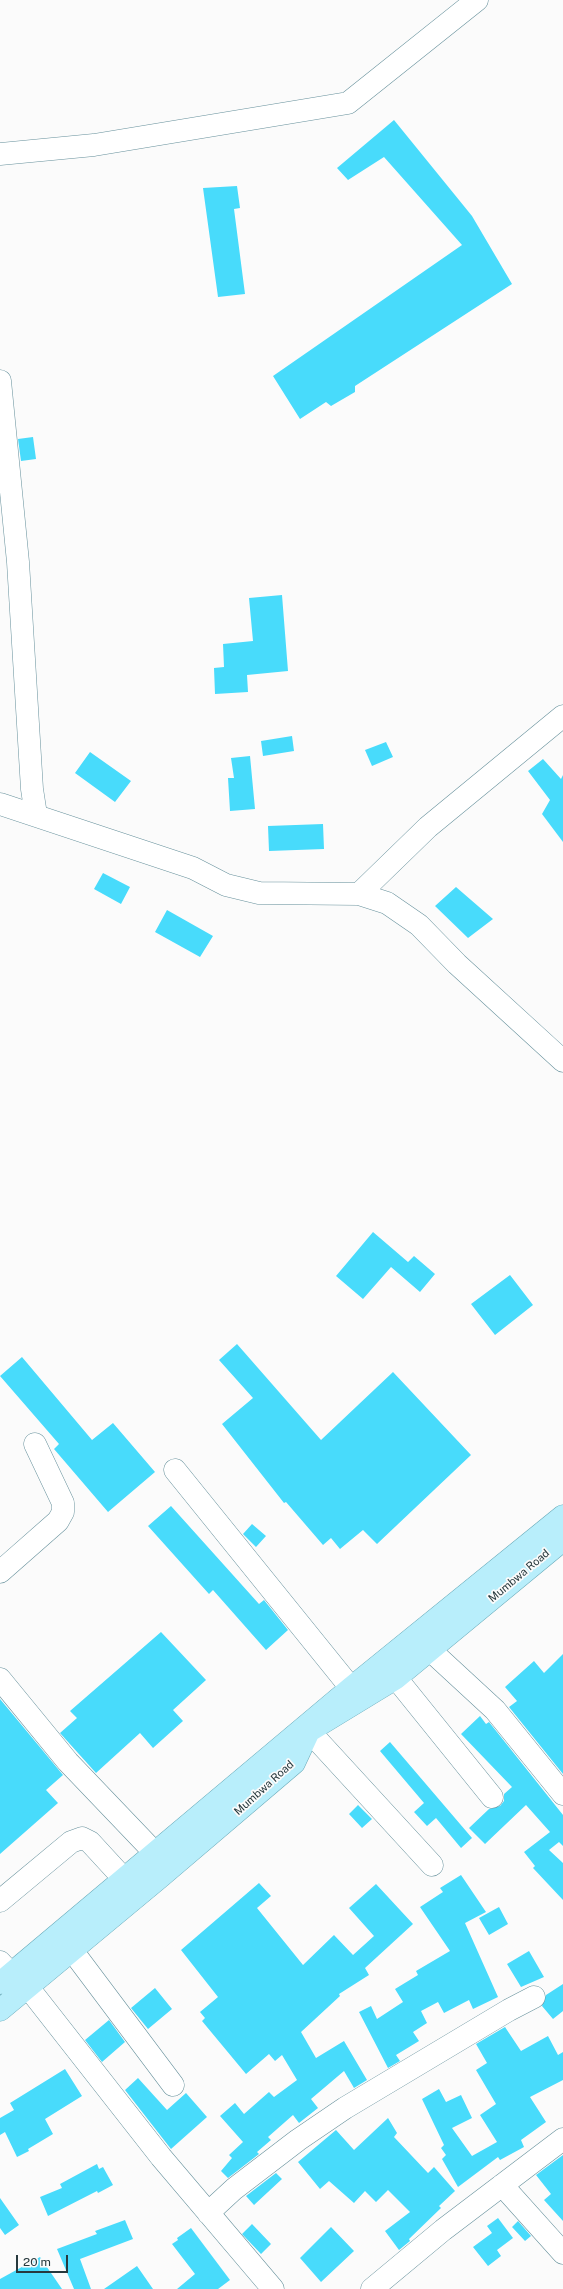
<!DOCTYPE html>
<html>
<head>
<meta charset="utf-8">
<style>
	body { margin:0 }
	#map { position:relative; width:563px; height:2289px; overflow:hidden; background:#fbfbfb; font-family:"Public Sans",sans-serif }
	canvas { display:block }
	.scale { position:absolute; left:16px; top:2255px; width:52px; height:18px; box-sizing:border-box; border:2px solid #27393d; border-top:0; padding-left:5px; font-size:12px; line-height:14px; white-space:nowrap; color:#27393d; -webkit-text-stroke:3px #fbfbfb; paint-order:stroke }
</style>
</head>
<body>
<div id="map">
<canvas width="563" height="2289"></canvas>
<div class="scale">20 m</div>
</div>
<script>
const c = document.querySelector('canvas').getContext('2d');
c.lineJoin = 'round';
function paint(path, color) { c.fillStyle = color; c.fill(path, 'evenodd'); }
const poly = rows => new Path2D(rows.map(r => 'M' + r).join(''));
function strokePath(path, color, width, dash) { c.strokeStyle = color; c.lineWidth = width; c.lineCap = dash ? 'butt' : 'round'; c.setLineDash(dash || []); c.stroke(path); }
function write(font, color, halo, rows, align = 'center') {
  c.font = font + ' "Public Sans",sans-serif'; c.lineWidth = 3.5; c.setLineDash([]); c.textBaseline = 'middle'; c.strokeStyle = halo; c.fillStyle = color; for (const [text, x, y, turn = 0] of rows) {
    c.save(); c.translate(x, y); c.rotate((+turn || 0) * Math.PI / 180); c.textAlign = isNaN(turn) ? turn : align; if (halo) c.strokeText(text, 0, 0); c.fillText(text, 0, 0); c.restore();
  }
}
paint(poly([
	[394,120,472,216,512,284,355,386,355,392,331,406,326,402,300,419,273,376,462,245,384,157,348,180,337,168],
	[237,186,240,208,234,209,245,294,218,297,203,188],
	[33,437,36,459,21,461,18,439],
	[282,595,288,671,247,675,248,692,215,694,214,668,224,667,223,644,253,641,249,598],
	[292,736,294,751,263,756,261,741],
	[386,742,393,757,372,766,365,750],
	[90,752,131,781,115,802,75,773],
	[250,756,255,809,230,811,228,778,234,778,231,758],
	[543,759,561,779,563,775,563,842,542,814,550,800,528,771],
	[323,824,324,849,269,851,268,826],
	[103,873,130,887,121,904,94,889],
	[456,887,493,919,468,938,435,906],
	[167,910,213,936,200,957,155,932],
	[373,1232,408,1262,414,1256,435,1274,420,1292,391,1267,363,1299,336,1276],
	[510,1275,533,1305,495,1335,471,1304],
	[237,1344,321,1440,393,1372,471,1455,377,1544,363,1530,340,1549,331,1538,323,1545,286,1502,284,1503,222,1424,253,1398,219,1360],
	[22,1357,92,1440,113,1423,155,1472,108,1512,54,1449,59,1444,0,1376],
	[171,1506,259,1604,264,1600,288,1630,266,1650,213,1590,209,1594,148,1526],
	[252,1524,266,1536,256,1547,243,1534],
	[161,1632,206,1680,173,1710,183,1721,153,1748,140,1733,96,1773,60,1733,77,1718,70,1711],
	[563,1654,563,1774,509,1707,517,1701,505,1687,534,1661,544,1673],
	[0,1699,63,1775,46,1790,58,1803,0,1854],
	[480,1716,486,1724,489,1722,563,1815,563,1846,559,1842,549,1850,563,1863,563,1900,533,1868,535,1866,524,1852,550,1832,526,1805,485,1844,469,1828,489,1809,500,1806,504,1801,504,1794,512,1787,461,1734],
	[390,1742,472,1838,461,1848,436,1818,427,1826,414,1812,424,1803,380,1751],
	[358,1805,372,1819,362,1828,349,1814],
	[461,1875,486,1912,465,1923,498,1997,473,2009,469,2000,444,2013,438,2002,421,2011,427,2023,413,2032,419,2041,396,2055,400,2061,388,2068,359,2012,371,2006,377,2019,403,2002,395,1989,418,1975,416,1971,450,1951,420,1907,443,1892,440,1888],
	[259,1883,271,1896,257,1908,303,1965,334,1935,353,1955,374,1936,349,1908,376,1884,413,1924,365,1968,369,1975,339,1994,340,1996,301,2032,316,2058,344,2041,367,2080,354,2088,344,2071,311,2099,318,2108,299,2123,293,2115,268,2137,271,2140,257,2152,259,2154,228,2178,221,2171,232,2158,229,2155,243,2142,220,2116,235,2103,244,2114,269,2092,274,2097,297,2080,282,2055,275,2061,269,2054,246,2074,202,2021,205,2018,200,2012,218,1997,181,1950],
	[499,1907,508,1924,489,1935,479,1918],
	[529,1951,544,1977,521,1987,507,1964],
	[563,1984,563,2011,553,2019,542,2006,546,1995],
	[155,1988,172,2009,148,2029,131,2008],
	[109,2020,125,2042,102,2062,85,2040],
	[505,2027,521,2051,548,2036,558,2055,563,2052,563,2080,530,2097,546,2122,521,2140,524,2147,500,2160,498,2157,458,2187,442,2159,446,2155,441,2148,444,2145,422,2099,439,2089,446,2102,461,2095,472,2118,452,2128,472,2156,497,2142,480,2115,496,2104,476,2070,487,2063,476,2044],
	[65,2069,82,2096,45,2119,53,2134,28,2149,29,2151,17,2157,5,2132,0,2135,0,2118,14,2110,10,2103],
	[138,2078,167,2110,186,2093,207,2117,171,2149,125,2090],
	[388,2118,397,2133,394,2137,428,2173,434,2167,455,2191,439,2206,441,2208,409,2239,410,2241,399,2250,385,2231,410,2212,388,2190,376,2202,365,2191,354,2203,329,2181,320,2189,298,2162,336,2130,354,2150],
	[563,2155,563,2221,544,2200,551,2194,536,2175],
	[97,2164,99,2169,103,2167,113,2185,98,2193,97,2191,48,2216,40,2197,62,2188,60,2184],
	[276,2173,282,2179,254,2205,246,2196],
	[0,2198,19,2225,5,2235,0,2228],
	[498,2218,513,2238,497,2250,501,2256,488,2266,473,2247,492,2233,487,2226],
	[125,2220,133,2239,80,2259,91,2289,74,2289,57,2249,97,2234,95,2231],
	[518,2221,531,2236,525,2241,512,2227],
	[252,2224,271,2244,261,2254,242,2234],
	[331,2227,354,2251,321,2282,300,2258],
	[191,2228,230,2280,218,2289,177,2289,195,2274,172,2244,178,2240,177,2238],
	[40,2257,62,2289,0,2289,0,2279],
	[137,2266,153,2289,104,2289]
]), '#48dbfb');
const minor = poly([
	[0,154,94,145,348,103,477,0],
	[0,381,18,562,32,789,36,815],
	[0,804,193,868,226,885,259,893,359,894,387,903,419,925,457,964,563,1061],
	[359,894,428,827,563,716],
	[175,1470,351,1688],
	[0,1572,58,1521,63,1512,63,1503,35,1444],
	[430,1650,495,1710,563,1794],
	[396,1678,492,1797],
	[0,1679,68,1762,155,1853],
	[309,1731,432,1865],
	[0,1901,71,1842,82,1838,90,1842,124,1879],
	[71,1949,173,2085],
	[0,1962,11,1974],
	[27,1986,161,2157,273,2289],
	[502,2185,563,2253],
	[208,2213,234,2189,298,2140,345,2108,509,2010,534,1997],
	[372,2289,443,2230,563,2139]
]);
const major = poly([
	[0,1983,351,1688,563,1516],
	[0,2010,159,1878,294,1763,309,1731,396,1678,563,1540]
]);
strokePath(minor, '#67919c', 23);
strokePath(major, '#66a8b7', 23);
strokePath(minor, '#fff', 22);
strokePath(major, '#b8eefb', 22);
write('11px', '#27393d', '#fbfbfb', [
	["Mumbwa Road",519,1576,-40],
	["Mumbwa Road",264,1788,-42]
]);
</script>
</body>
</html>
